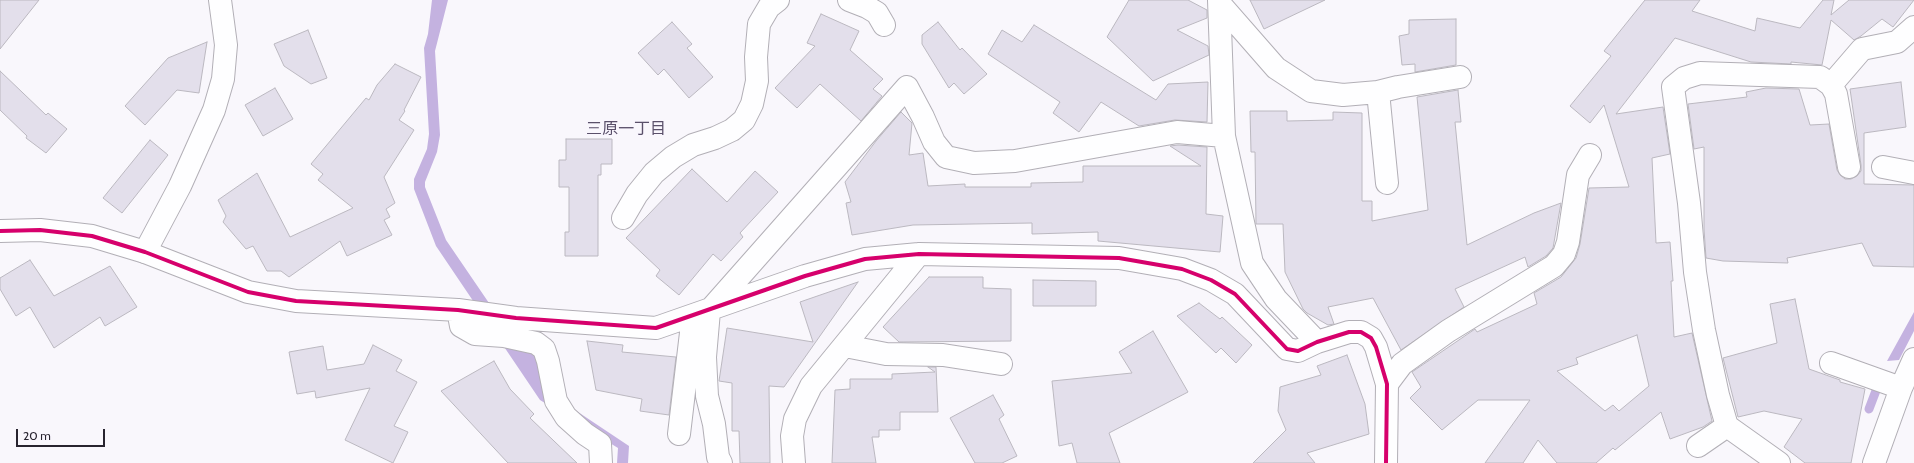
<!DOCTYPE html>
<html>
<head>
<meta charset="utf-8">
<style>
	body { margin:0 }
	#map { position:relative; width:1914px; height:463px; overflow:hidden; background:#f9f7fc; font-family:Cabin,sans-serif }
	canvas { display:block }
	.scale { position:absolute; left:16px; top:429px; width:89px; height:18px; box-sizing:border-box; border:2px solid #28242f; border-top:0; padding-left:5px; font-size:12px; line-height:14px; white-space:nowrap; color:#28242f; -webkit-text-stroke:3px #f9f6fd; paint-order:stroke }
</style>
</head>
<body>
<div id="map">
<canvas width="1914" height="463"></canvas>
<div class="scale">20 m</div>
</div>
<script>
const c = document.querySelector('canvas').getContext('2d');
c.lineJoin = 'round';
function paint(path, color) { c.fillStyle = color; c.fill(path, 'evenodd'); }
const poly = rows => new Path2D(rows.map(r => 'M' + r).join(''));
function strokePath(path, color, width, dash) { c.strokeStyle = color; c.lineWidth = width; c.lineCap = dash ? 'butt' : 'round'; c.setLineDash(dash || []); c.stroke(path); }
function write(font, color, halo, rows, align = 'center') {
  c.font = font + ' Cabin,"Noto Sans JP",sans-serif'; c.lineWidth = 3.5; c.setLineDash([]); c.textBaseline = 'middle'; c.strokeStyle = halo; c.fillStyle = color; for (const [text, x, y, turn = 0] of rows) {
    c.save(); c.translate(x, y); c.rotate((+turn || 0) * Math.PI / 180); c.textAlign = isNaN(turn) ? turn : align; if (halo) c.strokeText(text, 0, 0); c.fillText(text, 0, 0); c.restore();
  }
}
paint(poly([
	[432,0,448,0,435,51,440,135,437,152,425,182,425,187,446,240,519,347,533,350,548,392,629,446,628,463,617,463,618,448,540,400,436,246,414,189,414,179,427,149,429,134,424,48,428,34],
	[1914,312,1914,331,1899,360,1887,361]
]), '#c4b2e0');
strokePath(poly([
	[1869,409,1877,388]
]), '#c4b2e0', 9);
const building = poly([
	[0,0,39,0,0,49,0,0],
	[1129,0,1188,0,1207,10,1207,18,1177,30,1208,46,1209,55,1153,81,1107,37,1129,0],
	[1250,0,1325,0,1264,29,1250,0],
	[1645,0,1700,0,1692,11,1755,31,1757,18,1800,28,1823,0,1834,0,1831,15,1849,0,1914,0,1893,27,1882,19,1861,36,1854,40,1831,20,1822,65,1791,62,1791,64,1751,62,1675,38,1616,114,1663,107,1670,154,1652,158,1656,243,1670,242,1673,281,1671,281,1674,337,1692,333,1712,421,1703,427,1670,439,1661,412,1615,450,1613,448,1596,463,1557,463,1538,440,1523,463,1485,463,1530,400,1478,400,1442,430,1410,398,1421,387,1412,372,1475,329,1477,332,1537,304,1534,293,1561,277,1576,258,1580,244,1589,188,1629,187,1604,105,1590,123,1570,106,1611,56,1604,51,1645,0],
	[1637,335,1649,386,1619,411,1613,405,1605,411,1557,371,1578,364,1576,358,1637,335],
	[821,14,859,31,850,50,883,79,873,89,882,96,861,121,820,84,797,108,775,88,815,46,807,43,821,14],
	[1456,19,1456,65,1415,72,1415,64,1402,65,1399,36,1409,34,1409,20,1456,19],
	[672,22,692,44,687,48,713,77,689,98,664,69,658,75,638,53,672,22],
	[938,22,960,50,962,48,987,74,964,94,954,83,949,88,922,44,922,35,938,22],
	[1034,25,1156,100,1168,84,1208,82,1207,122,1175,120,1139,126,1101,102,1079,132,1053,113,1060,102,988,54,1002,30,1022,42,1034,25],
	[308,30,327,78,311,84,284,66,274,44,308,30],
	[207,42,199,93,177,90,145,125,125,106,168,58,207,42],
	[395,64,421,77,404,110,405,111,399,120,414,130,384,177,395,203,386,209,390,217,384,220,392,235,347,256,340,241,289,277,281,271,267,271,253,246,246,249,223,222,226,216,218,200,257,173,290,237,353,208,318,180,323,174,311,164,366,98,369,100,377,85,395,64],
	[0,71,46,115,48,113,67,129,46,153,26,138,27,136,0,110,0,71],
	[1901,82,1906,127,1864,133,1864,184,1914,185,1914,267,1873,266,1862,243,1787,258,1788,263,1723,261,1706,258,1704,229,1704,147,1694,149,1688,104,1747,97,1746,92,1766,88,1799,89,1810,125,1829,124,1837,170,1840,175,1845,179,1851,179,1857,176,1861,171,1861,165,1850,89,1901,82],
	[275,88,293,119,263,136,245,105,275,88],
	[1458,90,1461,122,1455,122,1467,245,1534,213,1561,203,1553,248,1546,256,1528,267,1525,257,1455,289,1464,307,1401,350,1373,298,1328,307,1334,324,1328,325,1307,313,1303,309,1285,272,1283,224,1256,224,1255,152,1251,152,1250,111,1287,111,1287,121,1333,120,1333,112,1362,113,1362,201,1372,201,1372,221,1428,210,1417,97,1458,90],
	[901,112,912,123,909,155,923,153,928,186,965,184,965,187,1031,187,1031,183,1083,182,1083,166,1201,166,1170,146,1178,145,1207,147,1206,214,1223,216,1220,252,1098,241,1098,232,1032,234,1032,223,913,225,852,235,846,203,851,202,845,182,876,141,901,112],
	[566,139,612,139,612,164,601,164,601,175,598,175,598,256,565,256,565,232,569,232,569,187,559,187,559,160,566,160,566,139],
	[150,140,168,155,122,213,103,198,150,140],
	[692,169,727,202,755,171,778,192,740,233,743,237,721,261,713,254,679,295,656,276,660,270,626,238,692,169],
	[30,260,54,296,110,266,137,307,105,326,100,317,54,348,30,307,16,316,0,289,0,278,30,260],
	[929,277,983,277,983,288,1011,289,1011,341,899,342,883,327,929,277],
	[1033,280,1096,281,1096,306,1033,306,1033,280],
	[858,282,784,387,769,386,770,463,740,463,739,431,732,431,732,383,719,381,727,328,813,342,800,302,858,282],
	[1795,299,1809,369,1840,380,1840,382,1865,389,1851,463,1805,463,1784,447,1802,419,1764,411,1738,417,1723,358,1777,343,1770,304,1795,299],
	[1199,303,1220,319,1222,317,1252,345,1236,363,1221,348,1216,353,1177,316,1199,303],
	[1153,331,1188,392,1109,433,1120,463,1077,463,1072,443,1059,446,1052,381,1132,373,1119,352,1153,331],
	[587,341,623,345,622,352,676,357,669,415,640,411,642,399,596,390,587,341],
	[373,345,402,360,396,371,417,382,394,426,408,432,393,463,345,440,370,388,316,398,315,391,297,394,289,352,323,346,327,370,364,364,373,345],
	[1347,355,1365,404,1369,434,1307,453,1315,463,1253,463,1286,430,1278,411,1280,387,1321,375,1317,366,1347,355],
	[494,361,510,389,534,414,530,418,577,463,508,463,441,391,494,361],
	[928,367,936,367,938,412,900,412,900,430,879,430,879,437,872,437,876,463,832,463,835,390,850,389,850,379,892,379,892,374,935,372,928,367],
	[993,395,1004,415,999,419,1017,456,1002,463,975,463,950,418,993,395]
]);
paint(building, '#e3dfeb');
strokePath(building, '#bbb8c0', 1);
const minor = poly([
	[220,0,226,45,223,79,214,110,180,186,145,252,248,292,296,301,458,310,516,318,656,328,805,276,865,259,919,254,1119,258,1182,269,1211,280,1235,294,1287,349,1298,351,1317,342,1349,332,1361,332,1371,338,1376,347,1387,384,1386,463],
	[849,0,867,7,877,13,884,25],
	[1219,0,1224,136,1252,263,1276,299,1317,342],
	[1220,4,1276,68,1311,91,1343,95,1378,92,1387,183],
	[1831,85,1862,49,1897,42,1914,27],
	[1378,92,1398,87,1460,77],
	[1883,167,1914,173],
	[623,218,637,194,654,173,673,157,693,145,715,138,732,130,744,120,752,104,757,81,756,57,759,24,769,7,778,0],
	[458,310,461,326,475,334,504,336,536,343,544,349,548,361,556,401,566,417,585,434,600,444,601,463],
	[845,346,886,354,943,355,1001,364],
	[1831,363,1901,388],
	[1387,384,1402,364,1448,331,1554,266,1564,254,1568,242,1578,175,1590,155],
	[679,434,693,316],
	[1698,446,1727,426],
	[721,463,718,457,714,424,707,396,705,357,709,311,907,87,923,117,934,142,946,157,974,163,1015,161,1177,132,1224,136],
	[794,463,792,436,795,419,811,386,919,254],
	[1779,463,1727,426,1718,395,1704,330,1695,272,1689,203,1673,87,1684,78,1700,73,1820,77,1831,85,1836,94,1849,167],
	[1874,463,1901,388,1914,359]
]);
const tertiary = poly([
	[0,231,40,230,92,236,145,252]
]);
strokePath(minor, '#b2afb6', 24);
strokePath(tertiary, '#b2afb6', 24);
strokePath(minor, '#fefeff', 22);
strokePath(tertiary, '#fefeff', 22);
strokePath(poly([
	[0,231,40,230,92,236,145,252,248,292,296,301,458,310,516,318,656,328,805,276,865,259,919,254,1119,258,1182,269,1211,280,1235,294,1287,349,1298,351,1317,342,1349,332,1361,332,1371,338,1376,347,1387,384,1386,463]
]), '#d6006c', 4);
write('16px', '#5a506a', '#f9f6fd', [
	["三原一丁目",626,129]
]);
</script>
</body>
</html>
